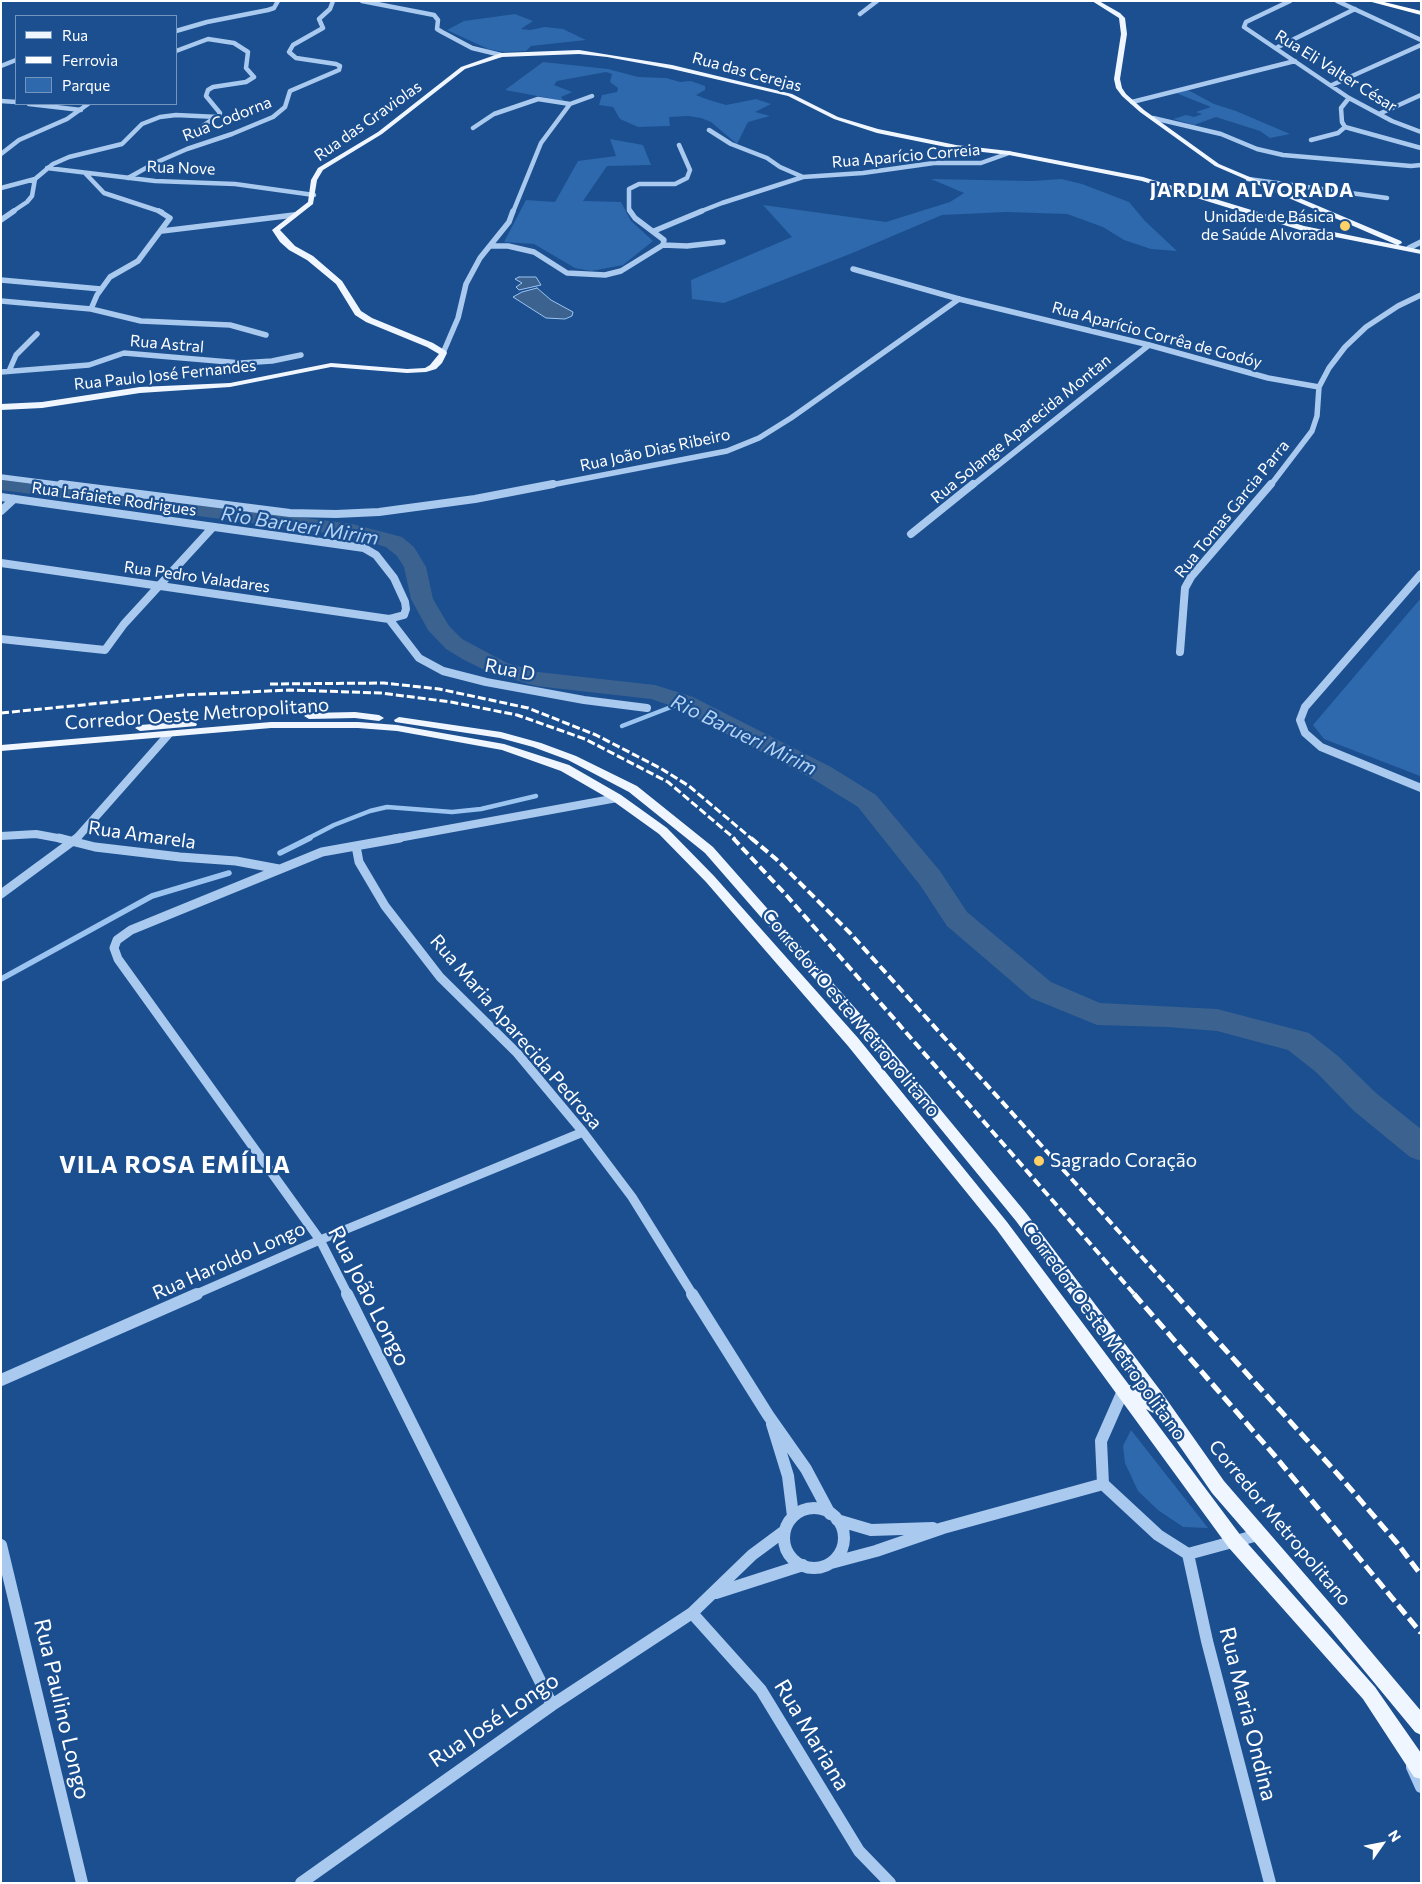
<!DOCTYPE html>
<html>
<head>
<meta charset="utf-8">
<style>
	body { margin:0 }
	#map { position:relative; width:1422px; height:1884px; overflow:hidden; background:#1b4f8f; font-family:Commissioner,sans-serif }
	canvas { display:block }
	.frame { position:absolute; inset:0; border:2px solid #fff; pointer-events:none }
	.legend { position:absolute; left:15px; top:15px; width:162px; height:90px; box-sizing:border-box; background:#1b4f8f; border:1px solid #7695bc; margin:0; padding:6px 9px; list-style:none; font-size:15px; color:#fff }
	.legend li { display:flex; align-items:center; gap:10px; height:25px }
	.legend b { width:25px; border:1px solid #7695bc }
	.north { position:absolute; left:1357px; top:1819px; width:50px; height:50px; -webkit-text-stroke:4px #1b4f8f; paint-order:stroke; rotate:57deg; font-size:14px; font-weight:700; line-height:20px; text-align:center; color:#fff }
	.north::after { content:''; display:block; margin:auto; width:18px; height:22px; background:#fff; clip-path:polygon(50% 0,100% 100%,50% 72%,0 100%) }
</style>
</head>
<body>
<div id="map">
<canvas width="1422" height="1884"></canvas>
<div class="frame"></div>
<ul class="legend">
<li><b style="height:6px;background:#f0f6ff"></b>Rua</li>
<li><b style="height:6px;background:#fff"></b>Ferrovia</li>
<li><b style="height:14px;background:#2e69ad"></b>Parque</li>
</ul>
<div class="north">N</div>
</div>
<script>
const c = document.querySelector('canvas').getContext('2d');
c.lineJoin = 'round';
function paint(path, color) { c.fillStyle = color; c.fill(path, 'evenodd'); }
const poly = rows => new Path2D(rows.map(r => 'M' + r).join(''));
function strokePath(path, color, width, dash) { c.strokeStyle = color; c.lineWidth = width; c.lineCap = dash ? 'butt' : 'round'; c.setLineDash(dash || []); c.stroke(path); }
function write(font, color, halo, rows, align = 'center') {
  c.font = font + ' Commissioner,sans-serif'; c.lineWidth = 4.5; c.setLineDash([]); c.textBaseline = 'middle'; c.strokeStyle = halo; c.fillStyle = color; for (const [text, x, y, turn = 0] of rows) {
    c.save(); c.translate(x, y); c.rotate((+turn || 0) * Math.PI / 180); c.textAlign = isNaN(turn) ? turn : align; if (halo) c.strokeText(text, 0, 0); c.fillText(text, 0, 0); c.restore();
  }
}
paint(poly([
	[515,14,533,21,521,29,530,30,545,27,563,29,586,40,531,46,526,51,504,52,488,49,447,30,464,21],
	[543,62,608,69,638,77,666,78,680,82,691,81,705,86,705,90,696,95,706,99,726,105,756,99,771,104,755,112,770,116,748,122,737,144,711,122,701,118,688,116,669,117,670,126,638,127,620,119,613,107,599,105,602,95,617,92,618,88,610,82,612,74,606,72,557,81,554,85,572,92,561,97,564,101,505,90],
	[1188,90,1214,104,1236,111,1290,134,1270,138,1260,131,1216,117,1194,125,1173,119,1186,115,1194,117,1202,114,1196,112,1211,107,1176,93],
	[610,139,643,145,651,165,607,166,583,201,621,202,631,221,653,241,623,265,591,271,575,268,534,244,504,242,526,200,555,202,578,161,616,156],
	[931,179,1033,181,1061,179,1082,184,1129,202,1145,221,1177,251,1151,249,1124,240,1103,227,1067,214,1006,212,942,215,850,254,724,303,692,299,691,280,792,237,763,205,886,222,950,202,964,193],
	[1421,598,1421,775,1420,776,1324,739,1313,725],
	[1131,1430,1208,1528,1183,1527,1158,1510,1138,1491,1125,1463,1123,1446]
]), '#2e69ad');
const water = poly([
	[519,277,536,277,541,285,519,290,516,287,522,283,515,279,519,277],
	[537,288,551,300,573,312,572,316,565,319,546,318,513,297,522,292,537,288]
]);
paint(water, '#3c6290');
strokePath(water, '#9cc4f0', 1);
strokePath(poly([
	[622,726,684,702],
	[307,839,334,825,370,811,387,807,452,812,481,809,536,796]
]), '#9cc4f0', 4.5);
strokePath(poly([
	[280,853,310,838],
	[1,979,152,896,229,873]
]), '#9cc4f0', 5.5);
paint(poly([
	[1,478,352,524,402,537,414,547,426,567,433,599,449,626,462,639,507,663,538,672,655,685,693,697,831,767,876,795,940,871,967,912,1051,982,1100,1003,1217,1009,1309,1033,1338,1056,1376,1093,1421,1129,1421,1161,1410,1157,1354,1111,1316,1072,1288,1050,1217,1031,1168,1027,1097,1025,1031,998,947,926,920,885,858,807,813,779,675,707,651,699,536,686,491,673,464,660,446,649,428,630,411,599,404,567,397,556,386,547,350,536,1,490,1,478]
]), '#3c6290');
strokePath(poly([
	[362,1,434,15,438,20,437,29,442,32,472,48,501,55],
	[1290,1,1246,22,1244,27,1349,98,1392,121,1421,132],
	[1337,1,1421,40],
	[860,14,877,1],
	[176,31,207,22,268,10,274,8,278,1],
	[1276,48,1355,9],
	[1,66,16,60],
	[1332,85,1421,45],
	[1349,98,1341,108,1342,122,1345,127,1421,148],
	[1,101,16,102],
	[1132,102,1295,61],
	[29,104,81,110],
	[1379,114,1421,95],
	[1153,118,1221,134,1257,149,1283,155,1411,166,1421,165],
	[473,128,494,114,538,99,570,104],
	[709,130,731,144,767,158,780,167,803,177],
	[193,133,214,118],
	[1311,140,1338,133,1345,127],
	[1,154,19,140,67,119,88,104],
	[47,168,155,181,235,184,314,195],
	[85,173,104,193,162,212],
	[128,178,155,163,187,149,232,134,273,117,285,107,290,91,339,70,340,66,336,64,296,58,289,52,293,45,323,28,319,19,330,9,333,1],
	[1248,179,1387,198],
	[1,188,35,179],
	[12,212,27,202,32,196,35,179,53,164,69,157,122,144,142,124,160,117,176,115,218,117,220,113,206,96,208,90,213,87,246,82,254,77,246,68,248,52,234,43,208,39,176,51],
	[513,212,541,143,570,104,592,96],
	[631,212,629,210,629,189,639,184,675,184,687,178,690,170,679,145],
	[699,212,722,203,803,177,863,173,934,163,981,163,1009,153]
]), '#a9c9ee', 4.5);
strokePath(poly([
	[1,220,14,211],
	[162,231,294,215],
	[654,231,702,211],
	[663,245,687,246,723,242],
	[491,246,508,246,534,252,567,273,605,275,621,271,663,245,664,240,635,218,630,211],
	[1409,248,1421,242],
	[853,269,959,299,1149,345,1268,378,1319,387,1329,368,1345,347,1366,327,1398,306,1421,295],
	[1,280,101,289],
	[1,301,91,309,141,321,230,325,266,335],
	[91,309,97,295,110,277,138,261,170,218,159,211],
	[443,353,458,318,466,284,480,258,509,222,513,211],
	[9,371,16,355,37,334],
	[1,372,89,365,124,353,241,363,272,361,301,355],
	[1,477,71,486],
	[546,486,727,451,759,438,791,418,959,299],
	[972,486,1149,345],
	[1270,486,1312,431,1317,416,1319,387]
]), '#a9c9ee', 5.5);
strokePath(poly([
	[61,484,290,513,336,514,379,512,475,499,553,484],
	[1,497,364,548,376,555,394,578,405,602,406,609,404,615,389,619,1,563],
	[1,511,14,499],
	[911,534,973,484],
	[1421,574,1305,707,1300,720,1305,733,1321,747,1421,788],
	[389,619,419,658,443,671,486,682,584,700,647,708],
	[1,639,105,650,124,624,213,527],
	[1180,652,1185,588,1191,577,1271,484],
	[1,836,36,834,63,839],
	[76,839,168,735],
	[393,839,617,798]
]), '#a9c9ee', 8);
strokePath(poly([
	[59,838,95,847,180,857,236,861,279,869],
	[356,846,359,862,385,906,440,977,517,1053,583,1132,632,1197,693,1295],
	[1,894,77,838],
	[194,1295,320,1240,583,1132],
	[348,1295,320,1240,118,959,114,948,117,940,131,930,322,852,400,838]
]), '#a9c9ee', 9);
strokePath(poly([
	[347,1294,552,1705],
	[692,1294,768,1415,806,1469,830,1514],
	[1,1380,197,1294],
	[772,1424,788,1476,793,1516],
	[1103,1484,1158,1535,1188,1554],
	[1103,1484,1101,1441,1123,1391],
	'784 1538a30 30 0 1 1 60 0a30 30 0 1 1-60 0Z',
	[837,1520,871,1530,933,1528],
	[1,1545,82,1883],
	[1188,1554,1207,1641,1270,1883],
	[1188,1554,1258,1535],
	[831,1563,876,1551,943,1528,1103,1484],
	[716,1593,803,1565],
	[692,1613,761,1690,859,1851,890,1883],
	[1412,1767,1421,1787],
	[301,1883,552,1705,692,1613,752,1555,783,1532]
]), '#a9c9ee', 12);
paint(poly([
	[1092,1,1099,1,1120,13,1125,18,1127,34,1120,79,1122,88,1126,94,1144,110,1219,164,1401,241,1402,243,1398,245,1421,250,1421,254,1300,230,1142,181,1009,155,956,149,877,133,834,119,788,96,672,69,607,57,579,54,502,57,465,69,382,134,323,170,317,180,313,204,280,230,295,246,313,256,342,281,361,311,372,318,433,343,446,351,447,353,442,363,436,369,426,372,407,373,331,367,230,387,140,393,42,408,1,410,1,404,42,402,140,387,230,383,331,363,407,369,425,368,430,365,439,354,427,347,366,322,355,315,336,284,307,260,289,250,280,242,272,230,308,202,311,180,318,168,378,132,461,67,501,53,579,50,672,65,792,94,838,117,878,129,956,145,1009,151,1143,177,1304,226,1397,245,1215,166,1140,112,1122,96,1116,88,1114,79,1121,34,1119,18,1092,1],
	[355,712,379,715,384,718,379,721,355,718,309,719,304,716,309,713,355,712],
	[399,717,501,732,541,743,576,756,637,786,713,847,878,1034,1026,1213,1160,1390,1224,1481,1341,1616,1421,1711,1421,1735,1415,1732,1329,1628,1212,1493,1159,1416,1146,1409,1241,1536,1375,1687,1421,1753,1421,1779,1414,1777,1363,1699,1229,1548,997,1230,848,1046,706,882,659,834,613,801,561,771,502,750,397,731,358,728,271,728,1,751,1,745,271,722,358,722,397,725,504,744,569,765,621,795,667,828,714,876,858,1038,1007,1222,1129,1385,1139,1387,1016,1221,868,1040,705,853,629,792,568,760,533,747,500,738,395,722,394,720,399,717],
	[192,721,197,724,196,726,140,731,135,728,140,725,192,721]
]), '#f0f6ff');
paint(poly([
	[1368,1,1380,1,1421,11,1421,15,1368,1]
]), '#fff');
strokePath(poly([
	[270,684,384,683,439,689,528,708,596,735,660,768,689,786,752,839],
	[1,713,183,695,290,690,381,693,451,702,517,715,585,739,668,782,735,839]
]), '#fff', 3, [8, 3]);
strokePath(poly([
	[733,838,787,896,1135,1295],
	[751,838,776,859,850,933,1176,1295]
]), '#fff', 4, [9, 4]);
strokePath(poly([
	[1134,1294,1275,1456,1421,1633],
	[1175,1294,1343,1480,1397,1543,1421,1575]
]), '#fff', 5, [12, 5]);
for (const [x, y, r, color] of [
	[1345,226,6,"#ffd166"],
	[1039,1161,6,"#ffd166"]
]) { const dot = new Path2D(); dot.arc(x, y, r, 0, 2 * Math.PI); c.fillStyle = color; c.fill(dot); strokePath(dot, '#1b4f8f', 2); }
write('16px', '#fff', '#1b4f8f', [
	["Rua Eli Valter César",1336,71,32],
	["Rua das Cerejas",747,72,15],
	["Rua Codorna",227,119,-22],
	["Rua das Graviolas",368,121,-35],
	["Rua Aparício Correia",906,156,-5],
	["Rua Nove",181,168,2],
	["Rua Aparício Corrêa de Godóy",1157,335,15],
	["Rua Astral",167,344,5],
	["Rua Paulo José Fernandes",165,375,-6],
	["Rua Solange Aparecida Montan",1021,429,-39],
	["Rua João Dias Ribeiro",655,450,-12],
	["Rua Lafaiete Rodrigues",114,499,8],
	["Rua Tomas Garcia Parra",1232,509,-51],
	["Rua Pedro Valadares",197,577,8]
]);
write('16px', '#fff', '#1b4f8f', [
	["Unidade de Básica",1334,217],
	["de Saúde Alvorada",1334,235]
], 'right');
write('19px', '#fff', '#1b4f8f', [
	["Rua D",510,670,11],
	["Corredor Oeste Metropolitano",197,714,-4],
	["Rua Amarela",142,835,8],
	["Corredor Oeste Metropolitano",851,1013,50],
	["Rua Maria Aparecida Pedrosa",516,1032,49],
	["Rua Haroldo Longo",229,1261,-24],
	["Corredor Oeste Metropolitano",1104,1331,54],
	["Corredor Metropolitano",1280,1523,50]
]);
write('19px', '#fff', '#1b4f8f', [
	["Sagrado Coração",1050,1161]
], 'left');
c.letterSpacing = '1px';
write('bold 20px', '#fff', '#1b4f8f', [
	["JARDIM ALVORADA",1252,190]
]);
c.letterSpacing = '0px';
write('italic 20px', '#b5d3f5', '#1b4f8f', [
	["Rio Barueri Mirim",300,526,9],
	["Rio Barueri Mirim",744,735,26]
]);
write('22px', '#fff', '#1b4f8f', [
	["Rua João Longo",369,1296,63],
	["Rua Paulino Longo",62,1709,77],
	["Rua Maria Ondina",1248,1714,76],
	["Rua José Longo",494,1720,-34],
	["Rua Mariana",812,1735,59]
]);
c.letterSpacing = '1px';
write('bold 24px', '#fff', '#1b4f8f', [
	["VILA ROSA EMÍLIA",175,1165]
]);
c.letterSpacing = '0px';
</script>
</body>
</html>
